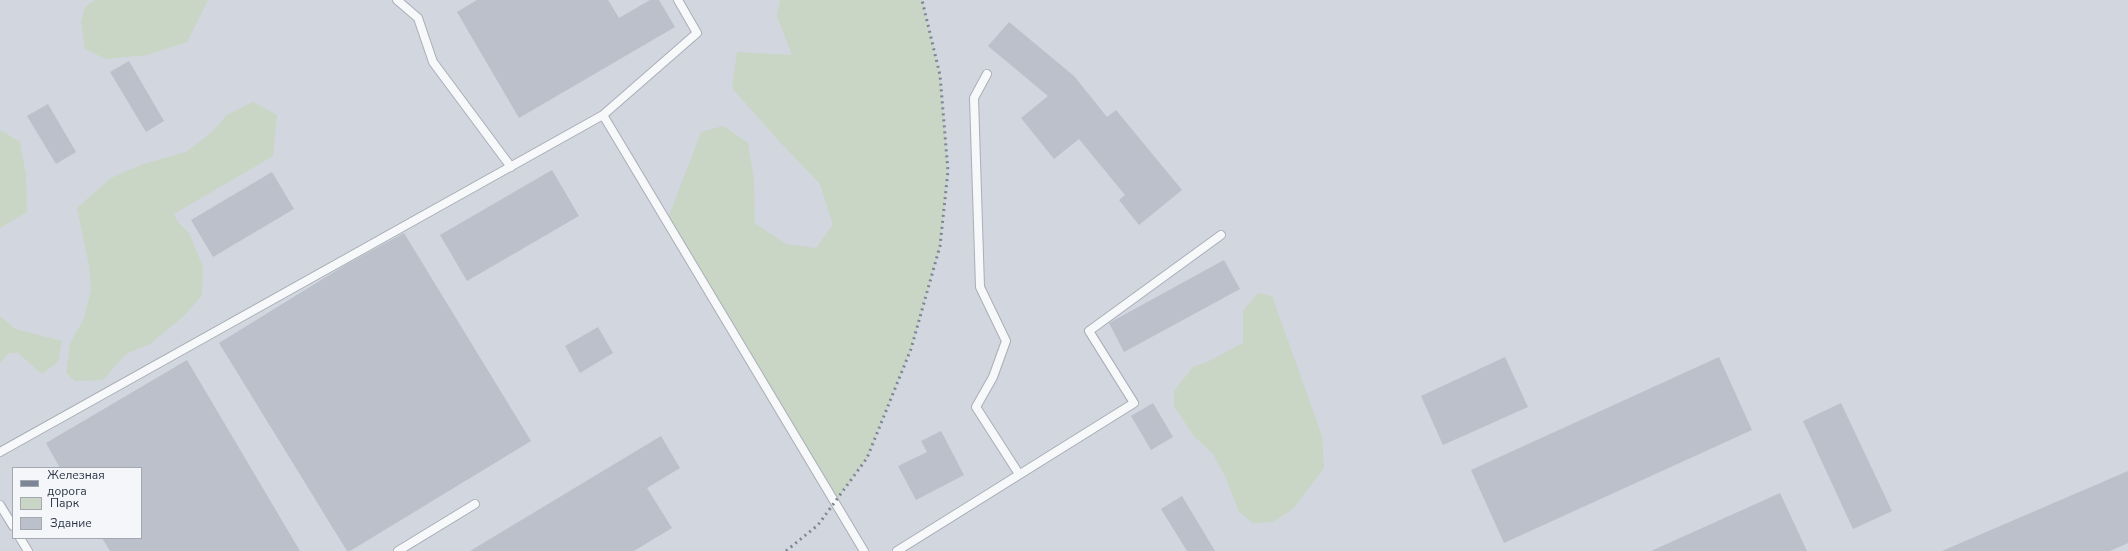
<!DOCTYPE html>
<html>
<head>
<meta charset="utf-8">
<style>
	body { margin:0 }
	#map { position:relative; width:2128px; height:551px; overflow:hidden; background:#e4e7ec; font-family:"Nunito Sans",sans-serif }
	canvas { display:block }
	.legend { position:absolute; left:12px; top:467px; width:130px; height:72px; box-sizing:border-box; background:#f4f6f9; border:1px solid #a4a8b1; margin:0; padding:5px 7px; list-style:none; font-size:12px; color:#2b3445 }
	.legend li { display:flex; align-items:center; gap:8px; height:20px }
	.legend b { width:20px; border:1px solid #a4a8b1 }
</style>
</head>
<body>
<div id="map">
<canvas width="2128" height="551"></canvas>
<ul class="legend">
<li><b style="height:5px;background:#7d8696"></b>Железная дорога</li>
<li><b style="height:11px;background:#c9d6c5"></b>Парк</li>
<li><b style="height:11px;background:#bbc0ca"></b>Здание</li>
</ul>
</div>
<script>
const c = document.querySelector('canvas').getContext('2d');
c.lineJoin = 'round';
function paint(path, color) { c.fillStyle = color; c.fill(path, 'evenodd'); }
const poly = rows => new Path2D(rows.map(r => 'M' + r).join(''));
function strokePath(path, color, width, dash) { c.strokeStyle = color; c.lineWidth = width; c.lineCap = dash ? 'butt' : 'round'; c.setLineDash(dash || []); c.stroke(path); }
paint(poly([
	[0,0,2128,0,2128,551,0,551],
	[13,468,141,468,141,538,13,538]
]), '#d2d6de');
paint(poly([
	[95,0,208,0,187,42,147,55,106,59,85,49,81,22,85,7],
	[780,0,922,0,940,75,948,171,940,246,911,349,867,458,835,502,667,221,701,132,723,126,748,143,754,180,755,223,786,244,816,248,833,225,820,184,779,141,732,88,737,52,792,55,777,16],
	[253,102,277,115,273,156,174,214,178,222,189,233,203,267,202,295,184,316,150,344,126,354,103,380,75,381,66,373,70,344,84,318,91,290,89,266,77,208,111,178,143,164,186,152,211,133,227,115],
	[2,131,20,142,26,176,27,212,0,228,0,132],
	[1258,293,1272,296,1322,436,1324,468,1293,509,1273,522,1253,523,1239,512,1226,478,1213,454,1194,436,1174,406,1174,391,1193,367,1209,361,1243,343,1243,311],
	[0,316,15,329,62,341,58,362,42,374,18,353,9,353,0,363]
]), '#c9d6c5');
paint(poly([
	[477,0,608,0,619,18,650,0,659,0,675,27,519,118,457,12],
	[1009,22,1074,76,1107,117,1116,110,1182,190,1139,225,1119,200,1125,195,1079,139,1054,159,1021,118,1048,96,988,46],
	[129,61,164,121,146,132,110,72],
	[48,104,76,152,56,164,27,116],
	[552,170,579,216,467,281,440,235],
	[272,172,294,209,213,257,191,220],
	[404,233,531,441,350,551,347,551,219,343,347,264],
	[1224,260,1240,289,1124,352,1109,323],
	[598,327,613,353,580,373,565,346],
	[1505,357,1528,407,1443,445,1421,396],
	[1719,357,1752,430,1504,543,1471,470],
	[187,360,300,551,110,551,102,538,141,538,141,468,60,468,46,443],
	[1153,403,1173,437,1151,450,1131,416],
	[1841,403,1892,511,1853,529,1803,421],
	[941,431,964,475,916,500,898,466,927,452,921,441],
	[661,436,680,468,647,488,672,528,634,551,470,551],
	[2128,471,2128,543,2110,551,1942,551],
	[1780,493,1807,551,1651,551],
	[1182,496,1215,551,1187,551,1161,509]
]), '#bbc0ca');
const lane = poly([
	[397,0,418,18,433,62,511,167],
	[678,0,697,33,603,115,864,551],
	[987,74,974,98,980,287,1006,341,993,377,976,407,1019,474],
	[0,452,603,115],
	[0,505,13,526],
	[20,538,28,551],
	[398,551,475,504],
	[897,551,1134,403,1089,331,1221,235]
]);
strokePath(lane, '#a9aeb7', 10);
strokePath(lane, '#f7f8fa', 8);
strokePath(poly([
	[786,551,818,525,867,458,911,349,940,246,948,171,940,75,922,0]
]), '#7d8696', 3, [2, 4]);
</script>
</body>
</html>
